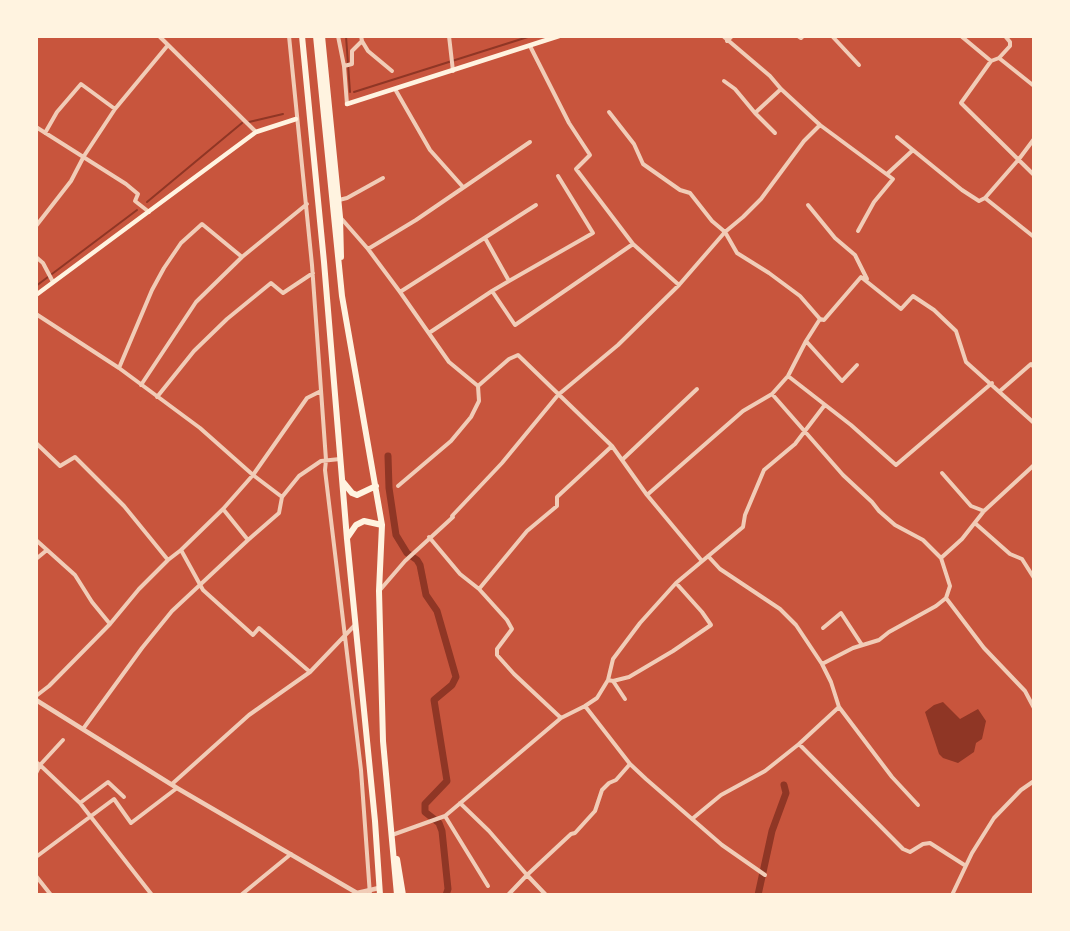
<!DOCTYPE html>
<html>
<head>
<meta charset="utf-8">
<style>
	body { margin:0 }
	#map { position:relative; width:1070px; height:931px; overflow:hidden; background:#c8553d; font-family:Poppins,sans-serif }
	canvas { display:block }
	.frame { position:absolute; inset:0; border:38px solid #fff3e0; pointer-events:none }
</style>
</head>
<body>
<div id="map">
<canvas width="1070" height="931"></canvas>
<div class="frame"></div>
</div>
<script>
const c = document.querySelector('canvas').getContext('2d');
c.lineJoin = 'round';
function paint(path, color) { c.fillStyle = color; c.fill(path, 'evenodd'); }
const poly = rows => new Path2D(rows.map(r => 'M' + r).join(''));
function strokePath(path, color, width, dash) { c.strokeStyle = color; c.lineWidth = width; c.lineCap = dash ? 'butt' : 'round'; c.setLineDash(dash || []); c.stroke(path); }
paint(poly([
	[943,702,960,719,978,709,986,721,982,739,976,743,974,752,958,763,943,758,939,754,925,712,934,705]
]), '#8f3625');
strokePath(poly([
	[346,36,350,92],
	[354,92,531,36],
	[249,122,283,114],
	[147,202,242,123],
	[36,286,137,210]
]), '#8f3625', 2);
strokePath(poly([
	[388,456,389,488,396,535,407,553,417,560,420,565,426,595,437,611,456,677,452,685,434,700,447,781,425,804,425,812,439,823,442,831,448,889,446,895],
	[758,895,772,831,786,793,784,785]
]), '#8f3625', 7);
strokePath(poly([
	[159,36,256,132],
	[289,36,312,265,326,460,325,470,361,770,370,895],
	[338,36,344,66,347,104],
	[449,36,453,71],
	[723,36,770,76,781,89,820,125,893,179,874,202,858,231],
	[798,36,801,38,803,36],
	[832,36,859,65],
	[961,36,991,61],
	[1005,36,1010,42,1010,46,999,58,991,61,961,103,1034,175],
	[362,41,368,51,392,71],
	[727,41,732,36],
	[530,46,569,123,590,155,576,169,633,244,679,285],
	[999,58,1034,86],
	[344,66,352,64,352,51,362,41,361,36],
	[724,81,735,89,755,113,781,89],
	[395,89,430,150,463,187],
	[609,112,634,144,643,164,680,190,690,193,712,221,725,232,737,253,769,273,800,296,820,319],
	[755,113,775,133],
	[36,127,126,184,138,194,135,201,149,212],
	[45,133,57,112,81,84,115,109,168,45],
	[897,137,962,190,979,201,985,198,1034,237],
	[887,174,913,150],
	[985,198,1019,159,1034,139],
	[339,200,347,198,383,178],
	[808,205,835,238,855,255,867,279],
	[340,217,368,249,400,292,449,362,478,386,509,359,518,355,612,446,647,495,702,561],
	[36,226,71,181,84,156,115,109],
	[485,238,509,281,492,291,515,325,633,244],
	[368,249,416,220,530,142],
	[36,257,43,263,53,282],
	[509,281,593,233,558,176],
	[400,292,536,205],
	[36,314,119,368,200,428,253,475,282,497],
	[429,333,492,291],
	[806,341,842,381,857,365],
	[119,368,152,290,164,268,181,243,202,224,242,257],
	[788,376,851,425,896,465,992,383],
	[141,385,196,302,242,257,307,204],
	[321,391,307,398,253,475,223,509,248,540,279,513,282,497,299,476,321,461,340,459],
	[1000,391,1031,364,1034,367],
	[772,394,843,475,872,502,879,511,895,525,923,540,941,558],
	[157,397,194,351,227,319,271,283,283,293,313,273],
	[36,443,60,466,75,457,124,506,168,560,181,550],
	[622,460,697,389],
	[942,473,971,506,984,511],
	[398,486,451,441,471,417,479,401,478,386],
	[647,495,743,411,772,394,788,376,806,341,820,319,824,320,861,277,901,309,913,296,934,310,956,331,966,362,1034,423],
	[223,509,181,550,203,590,253,635,259,628,310,672],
	[976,524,1010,554,1022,559,1034,578],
	[429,537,460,574,479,589,507,620,512,629,497,649,497,655,514,674,561,718],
	[36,540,75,575,92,602,110,624],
	[708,556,720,569,780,609,796,625,822,664,853,648,879,640,889,632,936,606,946,598,950,586,941,558,962,539,984,511,1034,465],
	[36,559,47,550],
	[479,589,527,531,557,506,557,497,612,446],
	[380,590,405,561,453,517,452,516,502,463,558,395,618,345,679,285,725,232,743,217,761,199,804,141,820,125],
	[946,598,984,648,1025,691,1034,708],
	[823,628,841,613,862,645],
	[822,664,831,682,839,707,892,777,918,805],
	[608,680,613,681,629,677,673,651,711,625,702,612,676,583],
	[613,681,625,699],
	[36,696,49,686,110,624,139,589,168,560],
	[585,706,630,764,646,779,722,845,765,875],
	[83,729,142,648,172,611,248,540],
	[63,740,40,765,80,803],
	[799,744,903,849,910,852,923,844,930,843,966,866],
	[36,762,40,765,36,773],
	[172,784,249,715,310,672,354,626],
	[124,797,108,782,80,803,152,895],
	[460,803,489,831,527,875,571,834,575,833,595,811,602,790,609,783,616,780,630,764],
	[445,816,488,886],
	[692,819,721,795,765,771,799,744,839,707],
	[392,835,445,816,561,718,585,706,597,698,608,680,613,659,640,623,676,583,743,527,745,515,764,470,795,444,824,406],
	[36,857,114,799,131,823,177,788],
	[36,876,51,895],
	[241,895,291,854],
	[508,895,527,875,546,895],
	[952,895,972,853,994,818,1021,790,1034,781]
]), '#f1ccb7', 4);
strokePath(poly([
	[36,700,177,788,357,893,379,888]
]), '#f1ccb7', 4.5);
strokePath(poly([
	[347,104,559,36],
	[36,295,256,132,296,119]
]), '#fff3e0', 4.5);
strokePath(poly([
	[302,36,324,262,347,539,375,821,380,895],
	[316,36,342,296,382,525,379,591,383,741,397,895],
	[322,36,340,217,341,257],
	[343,482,352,493,357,495,376,486],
	[347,538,356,525,364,521,382,525],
	[397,859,403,895]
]), '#fff3e0', 6);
</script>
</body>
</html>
